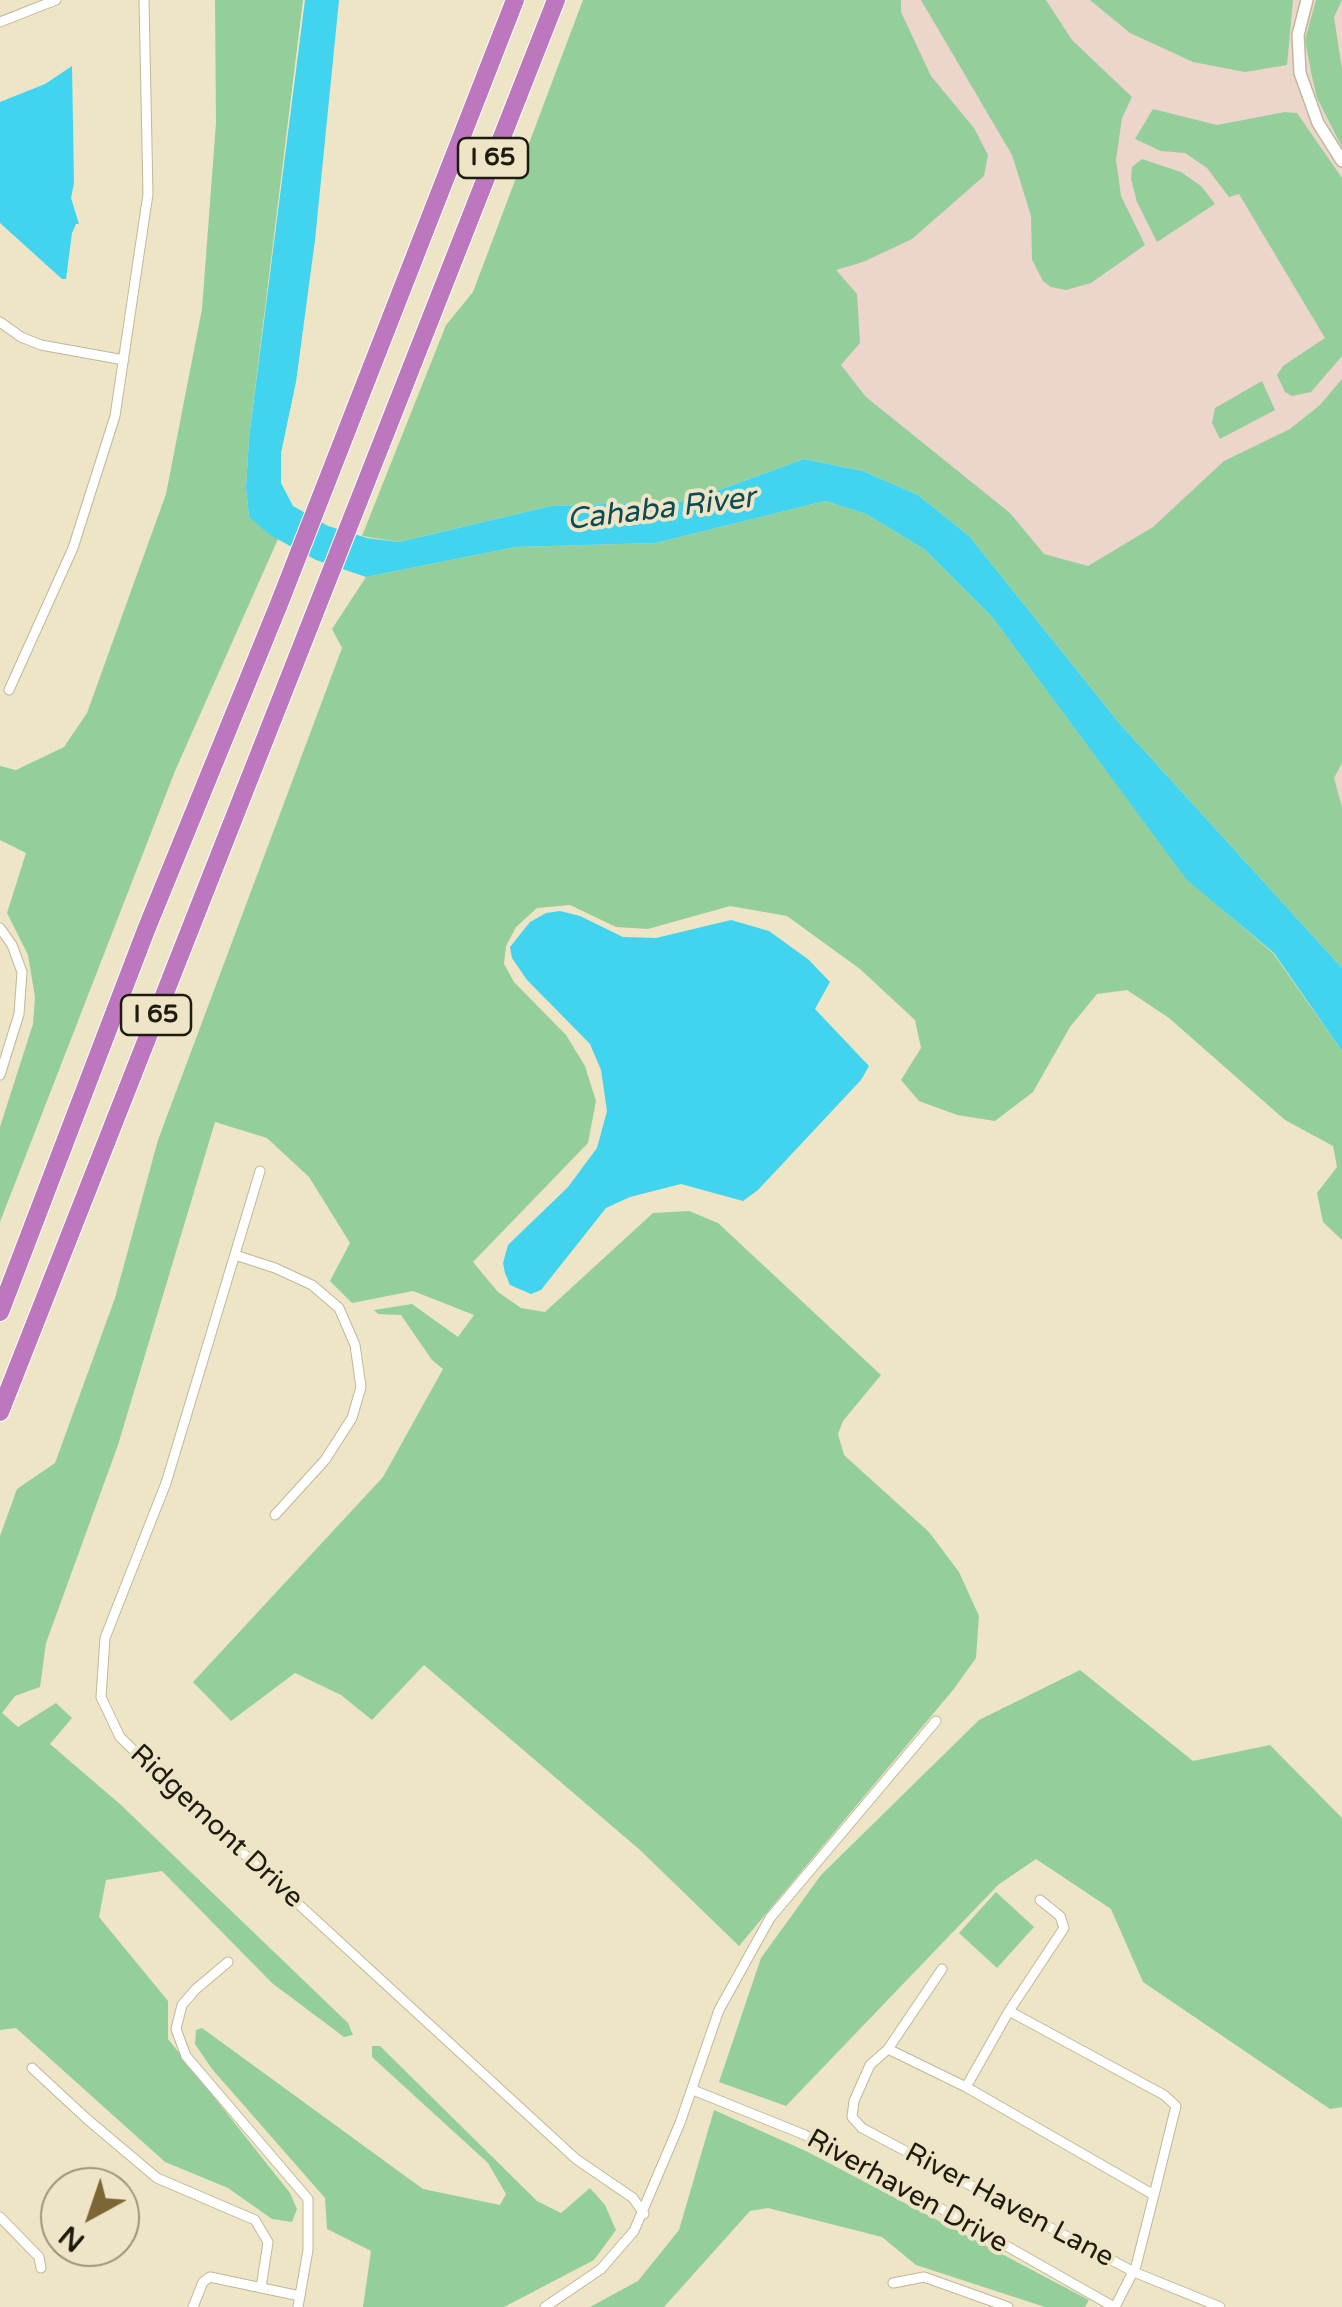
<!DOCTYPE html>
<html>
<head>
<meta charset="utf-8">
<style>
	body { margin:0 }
	#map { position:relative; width:1342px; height:2307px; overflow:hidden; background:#ede5c5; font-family:"Varela Round",sans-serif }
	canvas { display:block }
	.north { position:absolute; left:40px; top:2167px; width:100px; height:100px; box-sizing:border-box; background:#ede5c5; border:2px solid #9a947d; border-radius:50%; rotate:220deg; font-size:28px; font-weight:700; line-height:40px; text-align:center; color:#1e1b10 }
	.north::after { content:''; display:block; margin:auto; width:35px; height:45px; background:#7c6636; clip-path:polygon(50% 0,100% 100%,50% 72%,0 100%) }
</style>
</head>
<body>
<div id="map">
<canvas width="1342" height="2307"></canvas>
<div class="north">N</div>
</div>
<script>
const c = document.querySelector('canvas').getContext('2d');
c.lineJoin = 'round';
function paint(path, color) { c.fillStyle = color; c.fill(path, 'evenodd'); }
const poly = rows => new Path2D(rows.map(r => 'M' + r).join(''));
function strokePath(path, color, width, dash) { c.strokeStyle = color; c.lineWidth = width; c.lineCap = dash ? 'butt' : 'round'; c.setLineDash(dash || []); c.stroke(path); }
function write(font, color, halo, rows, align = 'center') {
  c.font = font + ' "Varela Round",sans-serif'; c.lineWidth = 8; c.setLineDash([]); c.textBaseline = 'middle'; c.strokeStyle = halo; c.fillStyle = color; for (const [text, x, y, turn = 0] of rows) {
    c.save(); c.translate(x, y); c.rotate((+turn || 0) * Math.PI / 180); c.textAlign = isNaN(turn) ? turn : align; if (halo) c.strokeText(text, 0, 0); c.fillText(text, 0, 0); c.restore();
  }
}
paint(poly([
	[731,0,1342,0,1342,904,795,370]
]), '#ecd5ca');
paint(poly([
	[215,0,303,0,249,438,246,488,249,517,278,539,175,771,0,1222,0,1127,33,1024,35,997,28,955,7,913,26,853,0,840,0,766,16,770,64,747,87,713,166,494,202,309,216,123],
	[583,0,901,0,901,12,931,76,974,128,988,155,984,176,912,239,863,262,836,270,857,294,860,343,841,365,866,397,1010,513,1044,554,1088,566,1153,527,1224,461,1290,429,1320,405,1342,379,1342,763,1334,778,1342,807,1342,968,1120,724,969,536,918,495,863,471,804,459,689,501,551,506,399,542,362,536,446,325,473,292],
	[921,0,1046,0,1072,40,1132,97,1122,118,1116,160,1121,196,1145,245,1091,283,1066,290,1051,287,1043,281,1032,260,1031,216,1012,155],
	[1090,0,1293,0,1287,65,1245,72,1193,62,1130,33],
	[1316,0,1342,0,1334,17,1342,69,1342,147,1317,98,1311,72,1305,40],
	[1153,109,1217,125,1285,112,1297,113,1342,178,1342,356,1311,392,1292,396,1285,392,1277,375,1283,366,1325,338,1239,194,1229,197,1207,168,1185,153,1161,151,1135,139],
	[1142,159,1181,172,1201,186,1215,204,1157,242,1137,202,1131,179,1132,167],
	[1262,381,1275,410,1220,439,1212,423,1215,408],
	[825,501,866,514,924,549,993,618,1187,879,1273,953,1342,1051,1342,1240,1323,1222,1317,1193,1337,1167,1333,1146,1285,1120,1169,1018,1127,990,1097,994,1070,1027,1033,1092,995,1121,957,1115,919,1101,901,1080,921,1048,915,1020,860,969,787,916,730,906,648,929,616,927,570,905,537,908,516,927,506,946,504,964,514,982,566,1035,585,1066,596,1101,588,1143,473,1262,498,1292,521,1308,545,1312,653,1213,689,1211,718,1223,881,1375,843,1421,838,1434,844,1455,929,1532,959,1572,979,1616,976,1658,953,1690,739,1946,640,1850,424,1665,372,1720,341,1695,295,1673,231,1721,193,1682,383,1477,443,1369,432,1360,401,1315,378,1314,374,1310,412,1304,458,1337,474,1315,413,1291,352,1303,330,1281,350,1243,309,1177,267,1138,215,1122,118,1445,46,1643,40,1687,15,1696,2,1713,18,1727,56,1703,72,1718,50,1744,121,1805,348,2023,353,2035,344,2037,272,1983,162,1871,106,1880,99,1917,168,2001,168,2039,290,2193,297,2209,292,2222,272,2219,228,2188,165,2162,16,2028,0,2030,0,1536,17,1489,55,1463,115,1298,158,1140,342,648,332,629,366,577,516,547,656,543],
	[1080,1670,1193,1761,1270,1745,1342,1818,1342,2107,1330,2109,1143,1982,1111,1909,1036,1859,998,1885,786,2106,719,2082,761,1958,821,1875,979,1720],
	[996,1892,1034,1927,997,1968,959,1933],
	[202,2028,423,2189,500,2205,506,2194,488,2163,372,2057,372,2046,380,2046,537,2201,561,2213,590,2188,605,2205,616,2230,594,2260,504,2307,363,2307,371,2251,327,2229,325,2198,212,2069,195,2044,196,2030],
	[714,2110,808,2152,1089,2300,1085,2307,1045,2307,916,2265,882,2237,768,2208,750,2211,664,2307,590,2307,638,2281,679,2230]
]), '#94cf9b');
paint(poly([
	[305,0,339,0,315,240,296,382,281,453,281,483,293,506,328,526,367,538,399,542,551,506,689,501,804,459,863,471,918,495,969,536,1120,724,1342,968,1342,1051,1274,953,1187,880,993,618,924,549,866,514,825,501,656,543,516,547,366,577,316,560,270,535,249,517,246,488,249,438],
	[72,66,74,183,71,198,79,224,76,224,72,233,66,279,62,279,0,223,0,102,45,84],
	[560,911,580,916,623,937,656,938,731,920,769,931,809,960,830,982,815,1009,869,1066,861,1080,758,1190,743,1201,681,1184,630,1197,606,1208,541,1290,531,1294,510,1285,505,1273,503,1263,508,1245,568,1187,597,1148,607,1111,601,1070,590,1044,527,980,512,958,510,947,530,922,546,913]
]), '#42d4ef');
const minor = poly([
	[0,22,56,0],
	[0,322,21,337,41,345,124,360],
	[9,690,73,548,115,416,148,194,144,0],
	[0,928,12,945,22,972,19,1014,0,1075],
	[260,1171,166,1483,105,1638,101,1697,120,1737,184,1799,576,2159,633,2198,644,2214],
	[235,1255,275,1268,312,1285,339,1308,355,1345,361,1387,352,1418,325,1460,275,1515],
	[228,1962,196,1989,182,2005,176,2029,186,2056,308,2199,308,2250,298,2307],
	[942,1969,888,2049,966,2087,1154,2195,1176,2106,1164,2095,1009,2011],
	[888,2049,870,2065,854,2101,852,2117,862,2128,1134,2272,1220,2307],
	[32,2068,87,2119,157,2178,255,2220,268,2242,261,2288],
	[966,2087,1009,2011,1064,1928,1060,1916,1040,1900],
	[693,2090,805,2135,880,2174,1114,2307],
	[0,2217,39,2257,41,2268],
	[893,2283,924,2277,1008,2307],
	[193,2307,203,2282,210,2277,300,2296],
	[545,2307,601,2269,634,2231,680,2123,719,2010,770,1918,936,1721],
	[1115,2307,1136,2266,1154,2195]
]);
const tertiary = poly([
	[1307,0,1298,35,1300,73,1318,123,1342,161]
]);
const motorway = poly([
	[0,1312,146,930,279,604,515,0],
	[0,1412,556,0]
]);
strokePath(minor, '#bfb899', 11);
strokePath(tertiary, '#bfb899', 14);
strokePath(motorway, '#fff', 20);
strokePath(minor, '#fff', 9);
strokePath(tertiary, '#fff', 11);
strokePath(motorway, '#bd77bf', 18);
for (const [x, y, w] of [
	[493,158,70],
	[156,1015,70]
]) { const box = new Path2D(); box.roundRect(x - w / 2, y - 20, w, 40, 8); c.fillStyle = '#ede5c5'; c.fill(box); strokePath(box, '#1e1b10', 2.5); }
write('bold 25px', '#1e1b10', null, [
	["I 65",493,158],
	["I 65",156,1015]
]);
write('28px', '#1e1b10', '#ede5c5', [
	["Ridgemont Drive",216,1827,43],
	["Riverhaven Drive",907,2192,29],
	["River Haven Lane",1009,2206,28]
]);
write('italic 30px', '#0c4b56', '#ede5c5', [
	["Cahaba River",661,510,-7]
]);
</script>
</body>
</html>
